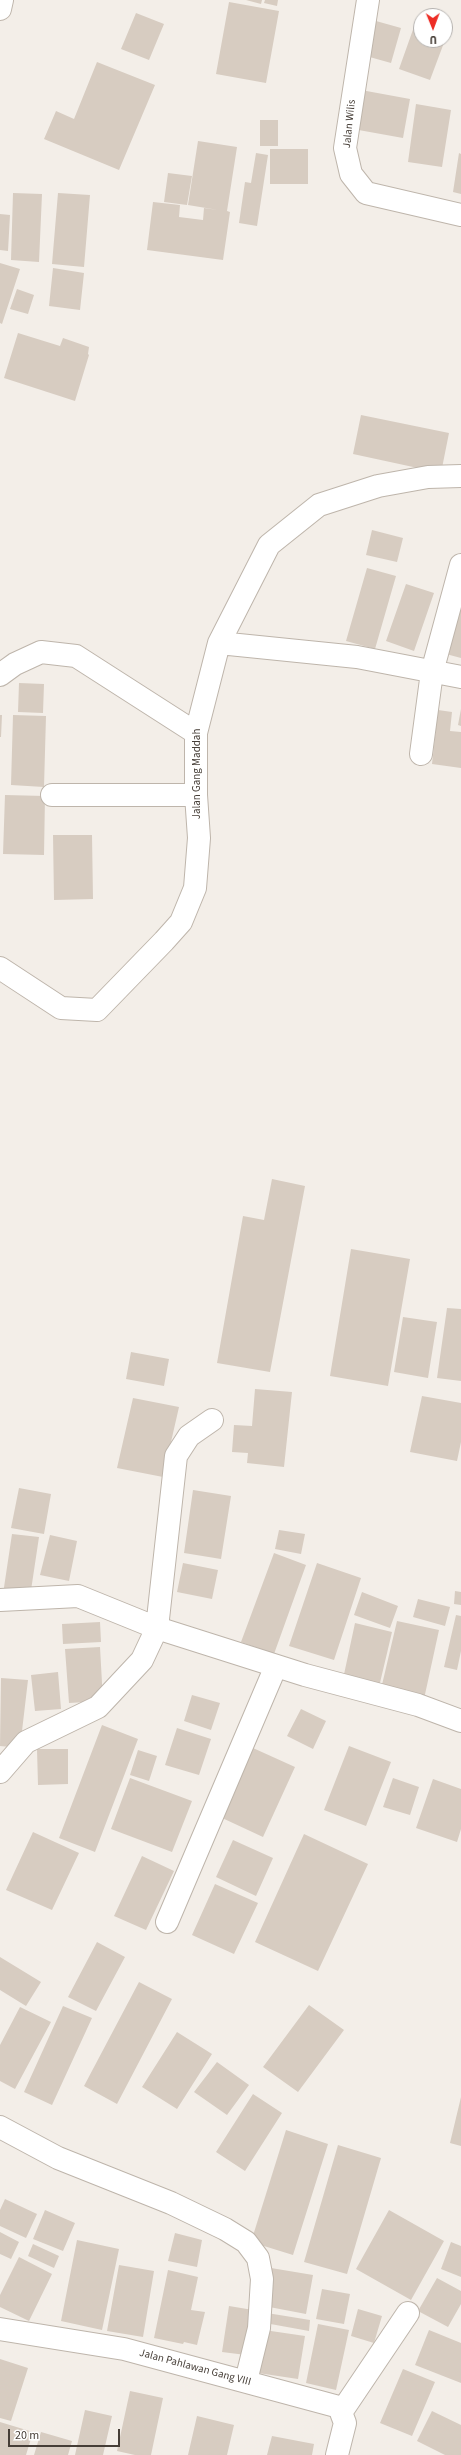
<!DOCTYPE html>
<html>
<head>
<meta charset="utf-8">
<style>
	body { margin:0 }
	#map { position:relative; width:461px; height:2455px; overflow:hidden; background:#f3eee8; font-family:"Source Sans 3",sans-serif }
	canvas { display:block }
	.north { position:absolute; left:413px; top:8px; width:40px; height:40px; box-sizing:border-box; background:#fff; border:1px solid #b5b2af; border-radius:50%; rotate:179deg; font-size:11px; font-weight:700; line-height:16px; text-align:center; color:#463e37 }
	.north::after { content:''; display:block; margin:auto; width:14px; height:18px; background:#ed2d25; clip-path:polygon(50% 0,100% 100%,50% 72%,0 100%) }
	.scale { position:absolute; left:8px; top:2429px; width:112px; height:18px; box-sizing:border-box; border:2px solid #463e37; border-top:0; padding-left:5px; font-size:12px; line-height:14px; white-space:nowrap; color:#463e37; -webkit-text-stroke:3px #fff; paint-order:stroke }
</style>
</head>
<body>
<div id="map">
<canvas width="461" height="2455"></canvas>
<div class="north">U</div>
<div class="scale">20 m</div>
</div>
<script>
const c = document.querySelector('canvas').getContext('2d');
c.lineJoin = 'round';
function paint(path, color) { c.fillStyle = color; c.fill(path, 'evenodd'); }
const poly = rows => new Path2D(rows.map(r => 'M' + r).join(''));
function strokePath(path, color, width, dash) { c.strokeStyle = color; c.lineWidth = width; c.lineCap = dash ? 'butt' : 'round'; c.setLineDash(dash || []); c.stroke(path); }
function write(font, color, halo, rows, align = 'center') {
  c.font = font + ' "Source Sans 3",sans-serif'; c.lineWidth = 3.5; c.setLineDash([]); c.textBaseline = 'middle'; c.strokeStyle = halo; c.fillStyle = color; for (const [text, x, y, turn = 0] of rows) {
    c.save(); c.translate(x, y); c.rotate((+turn || 0) * Math.PI / 180); c.textAlign = isNaN(turn) ? turn : align; if (halo) c.strokeText(text, 0, 0); c.fillText(text, 0, 0); c.restore();
  }
}
paint(poly([
	[246,0,262,0,261,4],
	[265,0,278,0,277,6,264,3],
	[229,2,279,11,266,83,216,74],
	[136,13,164,24,149,60,121,49],
	[376,21,401,28,391,63,366,56],
	[415,24,421,26,421,40,445,40,430,80,399,69],
	[97,62,155,85,119,170,44,139,56,111,74,119],
	[361,90,410,99,403,138,353,129],
	[416,104,451,110,442,167,408,162],
	[260,120,278,120,278,146,260,146],
	[198,141,237,147,227,211,230,212,223,260,147,250,153,202,180,205,179,217,203,220,204,208,218,210,188,205],
	[270,149,308,149,308,184,270,184],
	[256,153,268,155,257,226,239,223,245,182,251,183],
	[459,153,461,154,461,194,453,192],
	[168,173,192,176,187,205,164,202],
	[13,193,42,194,39,262,11,260],
	[58,193,90,195,84,267,52,264],
	[0,214,10,215,8,251,0,250],
	[0,263,20,269,2,324,0,323],
	[53,268,84,273,80,310,49,306],
	[17,289,34,295,28,314,10,309],
	[18,333,60,346,63,338,89,347,88,354,89,355,75,401,4,378],
	[361,415,449,433,441,473,353,454],
	[372,530,403,538,397,562,366,555],
	[367,568,396,576,375,649,346,641],
	[406,584,434,593,414,651,386,641],
	[461,596,461,658,446,654],
	[19,683,44,684,43,713,18,712],
	[461,709,461,726,458,725],
	[438,710,452,712,450,731,461,732,461,768,432,764],
	[0,715,2,715,1,737,0,737],
	[13,715,46,716,44,787,11,785],
	[5,795,45,796,44,855,3,854],
	[53,835,92,835,93,899,54,900],
	[272,1179,305,1186,270,1372,217,1363,243,1216,264,1220],
	[351,1249,410,1259,388,1386,330,1376],
	[447,1308,461,1309,461,1381,437,1378],
	[403,1317,437,1322,428,1378,394,1372],
	[131,1352,169,1359,164,1386,126,1379],
	[255,1389,292,1392,284,1467,247,1463,248,1453,232,1452,234,1425,252,1426],
	[422,1396,461,1403,461,1442,457,1461,410,1452],
	[133,1398,179,1407,163,1477,117,1468],
	[19,1488,51,1494,44,1534,11,1528],
	[193,1490,231,1496,221,1559,184,1553],
	[279,1530,305,1534,301,1554,275,1549],
	[12,1534,39,1537,30,1597,3,1594],
	[50,1535,77,1541,69,1581,40,1575],
	[274,1553,306,1565,274,1654,241,1642],
	[183,1563,218,1570,212,1599,177,1592],
	[317,1563,361,1578,334,1660,289,1646],
	[455,1591,461,1592,461,1605,454,1604],
	[362,1592,398,1606,390,1628,354,1615],
	[418,1599,450,1607,445,1626,413,1617],
	[456,1615,461,1616,461,1651,457,1670,444,1667],
	[397,1621,439,1630,424,1699,381,1689],
	[100,1622,101,1642,63,1644,62,1624],
	[355,1623,392,1632,379,1687,343,1679],
	[100,1647,103,1701,69,1703,65,1649],
	[58,1672,61,1709,35,1711,31,1675],
	[1,1678,28,1680,20,1748,0,1746],
	[192,1695,220,1703,211,1730,184,1721],
	[301,1709,326,1721,313,1749,287,1736],
	[102,1725,138,1739,95,1852,59,1838],
	[177,1728,211,1739,199,1775,165,1765],
	[349,1746,391,1762,366,1826,324,1810],
	[253,1748,295,1767,263,1837,220,1817],
	[37,1749,68,1749,68,1784,38,1785],
	[138,1750,157,1756,149,1781,130,1775],
	[130,1778,192,1801,172,1852,111,1829],
	[393,1778,419,1787,410,1815,383,1807],
	[433,1779,461,1789,461,1829,457,1842,416,1828],
	[33,1832,79,1853,52,1910,6,1890],
	[304,1834,368,1864,318,1971,255,1942],
	[233,1840,273,1858,256,1896,216,1877],
	[142,1856,174,1871,146,1930,114,1916],
	[215,1884,258,1903,234,1954,192,1935],
	[97,1942,125,1957,96,2011,68,1997],
	[0,1957,41,1982,26,2006,0,1990],
	[139,1982,172,1999,117,2104,84,2086],
	[309,2005,344,2030,298,2092,263,2067],
	[63,2006,92,2018,52,2105,24,2092],
	[20,2007,51,2022,15,2089,0,2081,0,2045],
	[177,2032,212,2054,177,2109,142,2087],
	[217,2062,249,2085,227,2115,194,2092],
	[253,2094,282,2113,245,2171,216,2152],
	[461,2097,461,2146,450,2143],
	[286,2130,328,2144,293,2255,251,2242],
	[338,2145,381,2158,347,2274,304,2262],
	[5,2199,37,2214,26,2238,0,2226,0,2210],
	[45,2210,75,2223,63,2251,33,2239],
	[389,2210,444,2241,411,2300,356,2269],
	[0,2232,19,2242,11,2259,0,2254],
	[175,2233,202,2240,197,2267,168,2261],
	[77,2240,119,2249,102,2330,61,2321],
	[451,2242,461,2246,461,2277,441,2269],
	[33,2244,59,2256,54,2268,28,2256],
	[19,2257,52,2274,29,2321,0,2307,0,2295],
	[119,2265,154,2271,143,2337,107,2331],
	[271,2268,313,2275,306,2314,264,2306],
	[168,2270,198,2277,191,2310,205,2312,197,2345,184,2342,183,2344,154,2338],
	[437,2278,461,2291,461,2304,448,2327,418,2311],
	[322,2289,350,2294,344,2324,316,2319],
	[229,2306,253,2310,246,2355,222,2352],
	[358,2309,382,2316,374,2343,351,2336],
	[267,2313,310,2320,309,2331,265,2323],
	[318,2324,349,2330,336,2390,306,2383],
	[264,2330,305,2336,298,2379,258,2373],
	[429,2330,461,2343,461,2383,415,2365],
	[0,2359,28,2368,11,2421,0,2418],
	[403,2369,435,2382,412,2436,380,2423],
	[130,2391,163,2398,151,2455,135,2455,117,2451],
	[85,2410,112,2416,103,2455,75,2455],
	[432,2411,461,2425,461,2455,445,2455,417,2441],
	[197,2416,234,2425,227,2455,188,2455],
	[0,2422,33,2432,26,2455,0,2455],
	[41,2432,72,2441,68,2455,34,2455],
	[272,2436,314,2444,312,2455,267,2455]
]), '#d7ccc1');
const street = poly([
	[368,0,345,148,351,174,366,193,461,215],
	[0,9,2,0],
	[219,643,357,657,461,677],
	[0,675,15,664,41,652,76,656,196,733],
	[421,754,432,672,461,565],
	[52,795,196,795],
	[0,968,61,1008,97,1010,164,941,181,922,195,888,199,838,196,795,196,733,219,643,269,545,319,505,378,486,428,477,461,476],
	[0,1600,78,1596,157,1628,305,1675,418,1705,461,1721],
	[0,1772,26,1742,98,1707,142,1660,157,1628,176,1456,189,1436,212,1420],
	[167,1922,276,1666],
	[0,2127,58,2158,171,2203,225,2229,246,2242,258,2258,262,2279,259,2328,246,2381],
	[0,2329,124,2349,339,2407,345,2423,337,2455],
	[342,2411,408,2313]
]);
strokePath(street, '#beb5ab', 24);
strokePath(street, '#fff', 22);
write('11px', '#463e37', '#fff', [
	["Jalan Wilis",350,124,-84],
	["Jalan Gang Maddah",198,774,-90],
	["Jalan Pahlawan Gang VIII",195,2368,15]
]);
</script>
</body>
</html>
